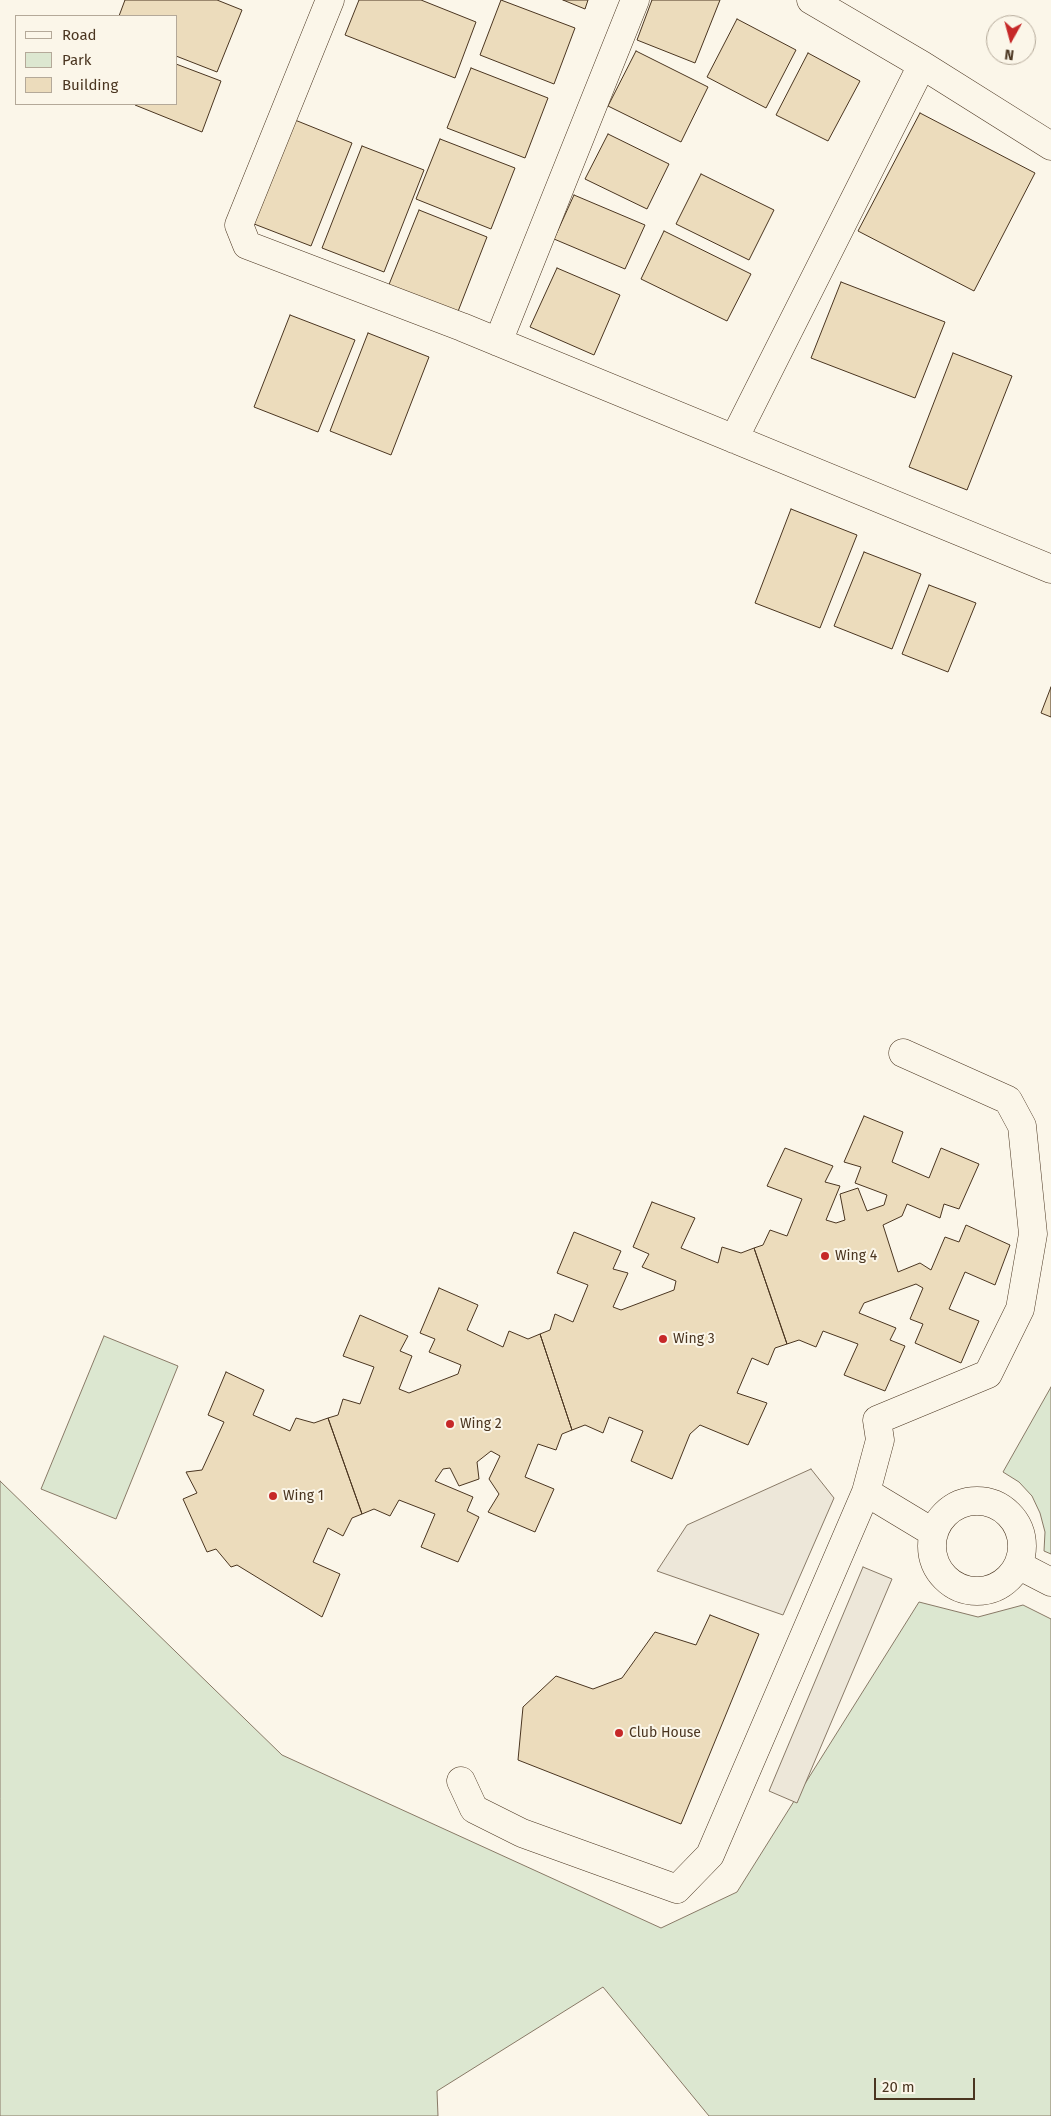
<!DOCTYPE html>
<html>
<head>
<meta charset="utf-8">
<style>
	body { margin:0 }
	#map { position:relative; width:1051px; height:2116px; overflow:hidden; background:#fbf6e9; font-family:"Fira Sans",sans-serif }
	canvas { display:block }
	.legend { position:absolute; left:15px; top:15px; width:162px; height:90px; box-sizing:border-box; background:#fbf6e9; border:1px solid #b4a999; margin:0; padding:6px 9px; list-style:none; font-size:15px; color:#4a3520 }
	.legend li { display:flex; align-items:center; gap:10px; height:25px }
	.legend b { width:25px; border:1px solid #b4a999 }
	.north { position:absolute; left:986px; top:15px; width:50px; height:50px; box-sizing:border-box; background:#fbf6e9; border:1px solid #b4a999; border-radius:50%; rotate:187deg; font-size:14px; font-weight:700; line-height:20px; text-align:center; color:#4a3520 }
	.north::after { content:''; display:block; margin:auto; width:18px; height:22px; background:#c62828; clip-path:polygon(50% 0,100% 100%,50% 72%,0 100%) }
	.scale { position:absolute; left:874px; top:2078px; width:101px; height:22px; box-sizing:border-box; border:2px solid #4a3520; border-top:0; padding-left:6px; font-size:15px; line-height:18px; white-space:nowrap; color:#4a3520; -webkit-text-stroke:4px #fbf6e9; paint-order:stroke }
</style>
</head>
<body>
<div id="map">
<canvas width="1051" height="2116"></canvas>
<ul class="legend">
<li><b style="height:6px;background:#fbf6e9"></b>Road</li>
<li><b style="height:14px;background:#dce7d0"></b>Park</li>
<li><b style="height:14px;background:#ecdcbc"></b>Building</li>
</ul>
<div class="north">N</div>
<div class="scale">20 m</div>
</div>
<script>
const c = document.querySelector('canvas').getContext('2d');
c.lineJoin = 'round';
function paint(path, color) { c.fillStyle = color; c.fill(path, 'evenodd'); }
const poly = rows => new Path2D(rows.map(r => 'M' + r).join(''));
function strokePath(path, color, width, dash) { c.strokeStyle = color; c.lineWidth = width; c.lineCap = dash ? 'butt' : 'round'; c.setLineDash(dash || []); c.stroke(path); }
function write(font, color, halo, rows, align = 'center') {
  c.font = font + ' "Fira Sans",sans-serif'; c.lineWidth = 4; c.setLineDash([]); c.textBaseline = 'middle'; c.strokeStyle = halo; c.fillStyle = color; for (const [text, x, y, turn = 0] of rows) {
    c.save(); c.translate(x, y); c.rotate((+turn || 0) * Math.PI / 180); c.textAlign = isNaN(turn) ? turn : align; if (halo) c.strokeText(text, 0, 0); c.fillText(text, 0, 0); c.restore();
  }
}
const green = poly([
	[104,1336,178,1366,116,1519,41,1489,104,1336],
	[1051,1387,1051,1554,1044,1551,1045,1532,1040,1513,1032,1496,1019,1482,1003,1472,1051,1387],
	[0,1481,282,1755,661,1928,737,1892,919,1602,978,1617,1023,1605,1051,1619,1051,2116,709,2116,603,1987,437,2091,438,2116,0,2116,0,1481]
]);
paint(green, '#dce7d0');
strokePath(green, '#887966', 1);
const parking = poly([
	[811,1469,834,1498,783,1615,657,1571,687,1525,811,1469],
	[863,1567,892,1579,797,1803,769,1791,863,1567]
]);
paint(parking, '#ede7d9');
strokePath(parking, '#887966', 1);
const building = poly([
	[125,0,217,0,242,10,217,72,176,56,176,16,119,16,125,0],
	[359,0,421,0,476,22,455,78,345,35,359,0],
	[501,0,575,28,554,84,480,55,501,0],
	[563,0,588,0,585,9,563,0],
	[652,0,720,0,695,63,637,40,652,0],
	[737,19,796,50,766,108,707,77,737,19],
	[636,51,708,87,681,142,608,106,636,51],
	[808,53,860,81,828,141,776,115,808,53],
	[176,64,221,81,202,132,135,105,136,104,176,104,176,64],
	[471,68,548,98,525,158,447,128,471,68],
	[920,113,1035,173,974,291,858,231,920,113],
	[290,118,352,143,311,246,249,222,290,118],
	[608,134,669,164,647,209,585,179,608,134],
	[440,139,515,168,491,229,416,199,440,139],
	[362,146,424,170,384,272,322,248,362,146],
	[701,174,774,210,749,260,676,224,701,174],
	[574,195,645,225,625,269,554,239,574,195],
	[419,210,487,237,457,314,388,287,419,210],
	[664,231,751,274,727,321,641,279,664,231],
	[557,268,620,295,594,355,530,327,557,268],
	[841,282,945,322,915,398,811,358,841,282],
	[290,315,355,340,318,432,254,407,290,315],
	[368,333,429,357,391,455,330,431,368,333],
	[953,353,1012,376,967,490,909,467,953,353],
	[791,509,857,535,820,628,755,603,791,509],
	[864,552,921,574,892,649,834,626,864,552],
	[929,585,976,603,948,672,902,654,929,585],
	[1051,687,1051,717,1041,713,1051,687],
	[864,1116,903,1132,892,1162,929,1178,941,1148,979,1164,959,1209,944,1204,940,1218,907,1204,902,1216,883,1225,898,1272,920,1263,931,1270,945,1237,959,1242,966,1225,1010,1245,995,1285,965,1272,949,1309,979,1321,961,1363,915,1343,923,1324,910,1319,923,1288,916,1284,864,1303,859,1313,896,1328,890,1340,905,1346,885,1391,844,1375,858,1344,823,1331,816,1347,799,1340,787,1344,754,1248,763,1245,770,1230,787,1236,802,1199,767,1186,785,1148,833,1166,825,1182,840,1186,826,1220,836,1223,845,1220,840,1194,858,1188,867,1211,884,1205,887,1195,855,1183,861,1167,844,1162,864,1116],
	[652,1202,695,1218,681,1248,718,1263,722,1247,741,1253,754,1248,787,1344,775,1348,768,1365,752,1358,737,1393,767,1403,748,1445,700,1425,690,1434,672,1479,631,1461,643,1431,609,1417,603,1433,585,1425,572,1430,540,1334,550,1330,555,1314,573,1322,588,1285,557,1273,574,1232,621,1251,613,1269,628,1273,613,1307,621,1310,674,1290,676,1281,642,1267,649,1254,633,1247,652,1202],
	[439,1288,478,1305,467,1330,503,1347,509,1331,528,1339,540,1334,572,1430,562,1434,556,1450,538,1444,525,1477,554,1489,535,1532,488,1512,499,1494,489,1479,500,1456,491,1451,477,1462,479,1479,459,1486,450,1468,443,1469,435,1481,473,1497,467,1511,479,1517,458,1562,421,1547,435,1514,399,1500,390,1516,374,1509,362,1514,328,1418,338,1415,343,1399,360,1404,374,1367,343,1356,360,1315,408,1336,400,1351,412,1356,399,1389,409,1393,458,1374,461,1365,429,1352,435,1339,420,1333,439,1288],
	[226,1372,264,1390,253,1415,290,1431,296,1418,314,1423,328,1418,362,1514,352,1518,343,1536,328,1528,313,1562,340,1574,322,1617,237,1565,231,1567,216,1549,207,1552,183,1499,197,1493,186,1472,202,1470,224,1422,208,1415,226,1372],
	[710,1615,759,1634,681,1824,518,1760,523,1707,556,1676,593,1689,622,1678,655,1632,696,1645,710,1615]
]);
paint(building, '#ecdcbc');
strokePath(building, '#4a3520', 1);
const street = poly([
	[330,0,239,225,247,245,462,327,1051,569],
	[811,0,922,65,1051,146],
	[498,342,635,0],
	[734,439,922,65],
	[866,1492,934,1533],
	'932 1546a45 45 0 1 1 90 0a45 45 0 1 1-90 0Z',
	[1018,1565,1051,1582],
	[461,1781,474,1809,522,1833,677,1889,710,1855,866,1492,880,1440,877,1420,988,1374,1020,1309,1033,1234,1022,1126,1008,1100,903,1053]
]);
strokePath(street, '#4a3520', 29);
strokePath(street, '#fbf6e9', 28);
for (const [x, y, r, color] of [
	[825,1256,5,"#c62828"],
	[663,1339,5,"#c62828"],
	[450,1424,5,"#c62828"],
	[273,1496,5,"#c62828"],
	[619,1733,5,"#c62828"]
]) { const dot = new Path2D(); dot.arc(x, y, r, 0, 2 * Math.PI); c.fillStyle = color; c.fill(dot); strokePath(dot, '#fbf6e9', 2); }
write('14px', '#4a3520', '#fbf6e9', [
	["Wing 4",835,1256],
	["Wing 3",673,1339],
	["Wing 2",460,1424],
	["Wing 1",283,1496],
	["Club House",629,1733]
], 'left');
</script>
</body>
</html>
